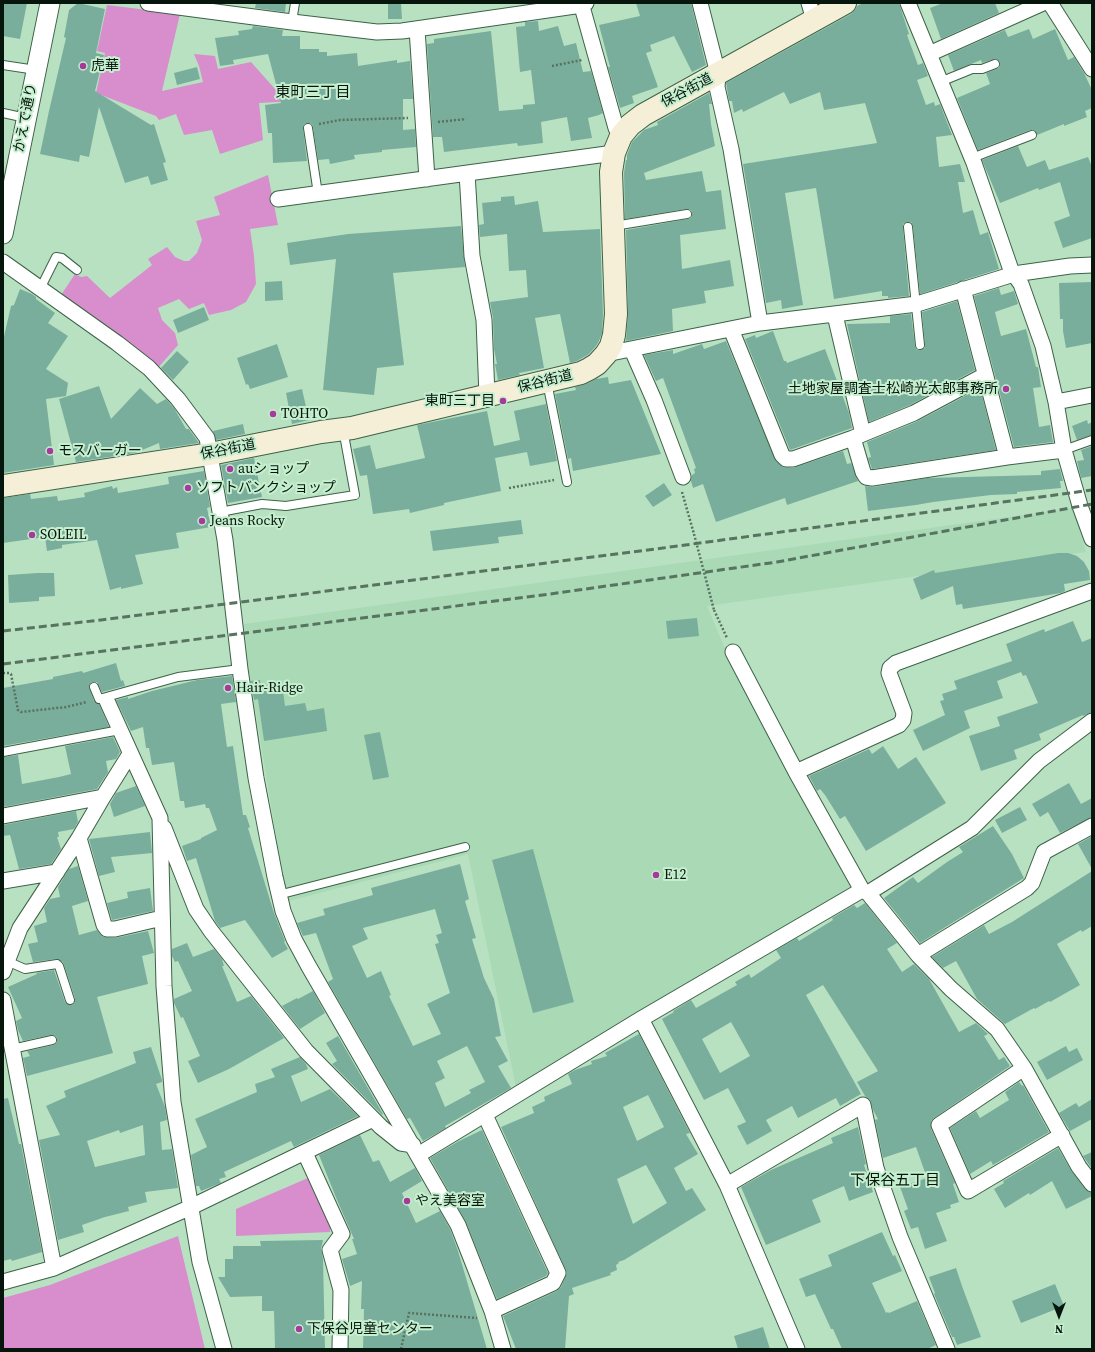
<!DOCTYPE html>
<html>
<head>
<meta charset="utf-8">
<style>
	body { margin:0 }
	#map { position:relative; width:1095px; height:1352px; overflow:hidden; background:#b8e1c2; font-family:"Source Serif 4",serif }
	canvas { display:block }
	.frame { position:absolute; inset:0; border:4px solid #07160c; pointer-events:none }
	.north { position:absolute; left:1039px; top:1296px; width:40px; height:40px; -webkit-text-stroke:3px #c5efcf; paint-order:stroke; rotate:180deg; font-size:11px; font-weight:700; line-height:16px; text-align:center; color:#07160c }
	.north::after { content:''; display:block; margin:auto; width:14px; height:18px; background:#07160c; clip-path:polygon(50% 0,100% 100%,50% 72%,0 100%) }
</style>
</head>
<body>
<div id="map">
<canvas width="1095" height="1352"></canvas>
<div class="frame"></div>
<div class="north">N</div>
</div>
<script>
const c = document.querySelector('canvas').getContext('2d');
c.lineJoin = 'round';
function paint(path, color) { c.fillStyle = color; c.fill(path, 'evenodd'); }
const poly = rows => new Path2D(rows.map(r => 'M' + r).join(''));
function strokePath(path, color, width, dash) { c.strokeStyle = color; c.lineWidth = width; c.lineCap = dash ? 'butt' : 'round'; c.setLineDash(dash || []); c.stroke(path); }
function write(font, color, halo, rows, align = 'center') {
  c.font = font + ' "Source Serif 4","Noto Sans JP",serif'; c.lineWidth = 4; c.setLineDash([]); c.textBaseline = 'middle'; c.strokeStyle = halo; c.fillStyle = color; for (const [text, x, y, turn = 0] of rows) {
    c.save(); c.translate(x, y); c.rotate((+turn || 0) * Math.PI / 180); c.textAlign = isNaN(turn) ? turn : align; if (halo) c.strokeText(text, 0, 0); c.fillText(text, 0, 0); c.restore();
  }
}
paint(poly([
	[1073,508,1086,552,707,606,726,651,857,888,516,1087,468,854,289,901,284,885,249,671,244,624]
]), '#a9d9b5');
paint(poly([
	[107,5,180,14,162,91,203,82,199,66,194,54,215,56,218,69,251,62,275,89,295,89,296,101,259,103,263,140,220,154,212,130,184,135,176,114,159,120,156,116,96,93,105,53,97,51],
	[268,175,278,225,250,229,254,256,256,284,246,302,231,310,209,315,204,303,189,309,179,299,158,308,162,320,175,333,178,345,157,369,59,298,75,274,81,277,87,276,110,298,152,265,148,259,167,247,175,257,184,261,189,261,197,253,202,240,196,221,220,215,214,197],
	[308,1178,330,1227,330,1232,236,1236,236,1209],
	[178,1236,205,1349,3,1349,3,1298,50,1285]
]), '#d88dcd');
paint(poly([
	[3,3,27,3,20,39,3,36],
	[78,3,105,9,96,53,104,55,95,91,151,125,154,124,166,162,163,163,168,180,151,185,148,176,125,183,99,107,89,157,80,155,79,162,40,154,49,111,66,38,64,37,69,10],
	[256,3,286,3,285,12,255,8],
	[388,3,401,3,402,19,388,19],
	[636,3,691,3,706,65,692,72,674,36,650,45,652,51,646,53,658,87,632,96,634,103,620,108,608,67,610,67,599,25,640,16],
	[863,3,899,3,909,34,907,35,918,65,923,63,928,76,917,80,926,105,934,102,935,106,940,104,950,130,952,135,936,137,939,167,960,164,965,182,958,182,963,213,973,210,980,235,988,232,999,269,920,294,913,226,911,222,907,222,903,224,903,228,909,296,888,298,888,296,882,296,882,291,834,299,816,188,785,193,803,305,782,309,781,300,766,303,743,164,877,143,865,103,824,110,820,92,790,104,784,92,743,112,742,109,734,113,732,101,729,101,726,83,851,14,855,10,857,6],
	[943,3,995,3,999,13,941,39,930,8],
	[538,21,539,31,558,26,564,46,576,43,583,72,591,71,603,113,599,115,588,118,592,138,571,141,567,117,541,122,543,143,518,146,517,143,444,152,442,137,433,137,427,44,434,43,434,39,491,31,499,111,523,109,523,105,535,104,531,70,520,72,516,27,525,26,525,22],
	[253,26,283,30,282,36,300,36,300,49,319,49,319,52,327,52,327,56,357,53,358,66,397,60,397,63,410,61,413,99,403,99,403,130,415,129,416,147,382,150,382,152,354,155,355,159,330,164,329,159,318,160,313,127,312,124,308,123,304,124,303,128,307,161,273,163,272,133,268,133,265,105,281,103,268,54,233,60,234,64,220,66,215,38,239,35,238,31,252,29],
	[1029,29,1033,39,1055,29,1068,60,1074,57,1084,73,1092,90,1092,108,1085,111,1087,117,1064,126,1064,124,1037,135,1035,131,1030,130,978,150,957,98,990,84,986,73,999,68,1000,62,995,59,982,63,981,60,954,71,948,55,1005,30,1008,37],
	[197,67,200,79,177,85,174,73],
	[709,93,712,104,709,104,711,124,715,146,644,173,646,180,702,171,706,192,721,190,726,229,680,235,682,269,730,260,734,286,704,291,706,303,672,309,673,331,626,341,628,314,626,230,688,219,691,218,692,214,691,210,686,209,625,219,624,173,626,160,627,160,627,155,632,142,644,130,658,125,657,122],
	[1018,146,1027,167,1045,160,1049,170,1088,157,1092,167,1092,238,1063,248,1054,222,1070,216,1060,182,1039,190,1038,188,1000,203,982,160],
	[514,196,515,205,538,201,543,232,600,229,603,314,602,333,599,341,596,346,589,354,577,361,570,363,560,314,535,318,544,368,519,373,520,375,498,380,495,364,497,364,494,349,493,318,490,302,528,297,526,270,509,271,507,234,480,237,479,225,484,224,482,203,501,201,501,197],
	[461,226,465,267,393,273,404,365,377,368,374,395,323,390,336,259,290,265,287,243,348,234],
	[282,281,283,300,265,301,265,282],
	[1092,282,1092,343,1066,348,1063,331,1063,319,1060,319,1059,283],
	[999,288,1001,295,1014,291,1018,304,995,312,1001,336,1026,329,1036,367,1038,367,1041,387,1033,388,1039,427,1050,425,1053,442,1014,447,974,296],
	[20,289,32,294,36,297,36,299,55,313,48,323,68,336,46,369,68,383,66,396,46,399,54,465,3,473,3,341,11,306,14,305],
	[957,301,975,370,910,405,869,422,847,324,890,323,890,316,911,314,915,346,917,350,921,350,925,348,925,345,922,312],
	[204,307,209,320,178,333,173,320],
	[773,331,784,361,786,361,787,363,825,349,849,413,852,428,790,450,745,339,755,335,756,338],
	[726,341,776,461,783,467,793,468,843,451,847,464,851,463,858,481,787,505,785,498,716,522,703,484,693,488,691,481,692,475,695,473,694,469,696,468,663,378,656,381,644,355,673,350,673,354,702,344,704,349],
	[277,344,288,377,250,389,248,384,246,385,237,358],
	[177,351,189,362,173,380,161,368],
	[608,377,609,384,631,380,661,454,573,471,571,458,568,459,555,394,576,390,575,387,586,384,596,379],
	[99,386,111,419,140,388,157,404,166,399,174,408,186,429,189,429,199,443,160,449,159,443,135,453,76,462,59,399],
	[980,388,996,450,872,469,868,458,871,457,867,442,918,421],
	[302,389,309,420,292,424,286,393],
	[546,404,557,461,530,466,527,452,495,458,501,491,444,503,444,505,410,513,409,509,373,514,367,475,360,476,353,449,370,445,376,469,425,458,417,425,487,411,494,446,520,440,514,411],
	[1087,420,1088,424,1092,422,1092,435,1077,440,1072,426],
	[243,424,245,434,216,440,213,431],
	[1092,446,1092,476,1081,478,1077,461,1084,460,1081,450],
	[254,458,262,497,228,503,221,465],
	[1060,469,1063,481,1060,481,1061,488,1017,492,1017,494,991,495,933,502,916,505,868,511,865,486,873,487,927,478,1041,475,1041,471],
	[204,471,210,507,207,508,211,527,176,533,179,548,135,555,143,584,121,589,121,587,110,590,97,540,62,545,62,548,47,551,45,537,3,543,3,498,30,494,31,499,57,496,58,501,85,497,84,493,112,486,113,489,117,487,118,493,169,484,168,477],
	[664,483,672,495,653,507,645,496],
	[521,520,523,534,498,537,499,543,433,551,430,531],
	[1058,553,1068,553,1077,556,1084,562,1089,571,1090,580,1064,584,1065,591,1061,593,963,609,962,604,956,605,953,586,921,600,913,579,934,570,935,573],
	[38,573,54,573,55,596,39,597,39,601,9,603,8,575],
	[697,618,699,636,668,639,666,621],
	[1073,621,1082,642,1092,638,1092,712,1083,716,1083,715,1039,734,1041,740,1014,750,1017,759,981,771,969,736,1000,726,997,717,1038,703,1026,675,1023,676,1021,672,997,681,1003,698,964,711,970,728,923,751,913,730,945,715,940,701,944,700,942,694,957,689,954,681,1012,661,1006,644,1044,629,1045,632],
	[116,663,121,681,123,680,125,686,102,692,97,682,92,682,89,687,94,701,99,704,109,727,3,746,3,688,53,679,53,677,82,671,83,673],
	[232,676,236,702,221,704,227,747,233,746,243,815,246,815,250,827,248,828,274,913,285,941,284,942,288,949,272,958,245,920,220,928,215,921,196,858,187,861,182,846,201,839,201,838,217,830,209,808,206,808,205,804,185,808,184,801,180,801,174,762,152,765,149,748,146,748,143,727,131,731,116,700,128,697,128,699,152,691,197,680],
	[260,680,261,687,282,684,285,706,305,703,307,711,324,708,327,731,264,741,258,699,254,700,251,681],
	[380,732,389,777,373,780,364,735],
	[113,737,120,752,116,759,106,761,108,772,97,789,3,807,3,757,18,755,22,784,59,777,71,774,65,746],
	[883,746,898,769,916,757,946,803,866,851,845,816,840,819,825,795,820,789,817,791,809,776,869,749,872,754],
	[1069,783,1081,804,1092,798,1092,817,1060,833,1048,812,1040,817,1032,804],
	[136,786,145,806,114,817,110,804,116,793],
	[1020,807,1027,820,1002,833,995,820],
	[76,811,78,822,74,829,58,832,59,837,57,837,61,849,51,864,19,869,10,835,3,836,3,825],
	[993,826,1012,854,1024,878,920,943,884,898,913,877,918,883,947,862,963,852,959,847],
	[150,832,152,853,111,857,115,872,99,876,89,839],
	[1092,836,1092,869,1078,844],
	[533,849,574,1002,533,1013,492,860],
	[460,864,469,899,465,901,476,938,472,939,484,978,494,999,501,1036,495,1037,508,1061,498,1066,511,1088,445,1126,446,1128,423,1141,410,1118,407,1119,328,982,333,979,316,933,303,936,297,923,325,915,323,909,373,895,371,888],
	[435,909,442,933,436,935,439,943,435,944,450,993,427,1004,441,1034,413,1046,389,996,391,995,381,971,367,978,352,946,368,939,363,928],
	[467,1046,485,1082,469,1090,471,1093,445,1107,435,1083,445,1078,437,1061],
	[78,866,88,901,72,906,79,935,97,930,103,937,115,938,148,931,154,953,142,956,148,984,97,997,113,1053,27,1076,23,1058,30,1056,27,1051,54,1045,57,1042,57,1039,56,1036,51,1035,23,1041,18,1030,16,1021,22,1018,8,987,37,974,36,973,54,970,65,1002,69,1005,74,1003,75,998,63,962,56,959,33,962,28,944,38,942,34,926,47,922,44,908,50,899,60,897,58,887,69,869],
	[1092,871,1092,926,1082,932,1081,930,1057,944,1080,985,1050,1002,1049,1001,1035,1009,1034,1008,1005,1024,977,999,956,961,943,968,932,957,984,925,989,934,1012,922],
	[150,888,153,911,112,920,107,903,128,898,127,892],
	[865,903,897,943,887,949,902,972,914,964,929,979,959,1032,976,1023,988,1034,984,1036,999,1060,1004,1057,1010,1066,934,1118,931,1121,931,1129,955,1183,953,1184,959,1202,950,1205,951,1208,936,1213,947,1241,925,1249,918,1227,911,1229,904,1211,908,1209,900,1187,927,1178,916,1147,883,1158,875,1120,878,1119,873,1110,870,1100,865,1096,857,1082,878,1071,823,985,806,995,861,1094,840,1106,836,1098,798,1118,792,1106,766,1120,772,1131,747,1145,737,1126,746,1122,728,1088,704,1100,662,1019,674,1012,673,1011,691,1000,696,1008,737,985,735,982,749,974,751,978,781,958,776,950,797,938,799,941,833,920,832,918,854,905,857,908],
	[731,1022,750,1056,720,1073,702,1039],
	[187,943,193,957,214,949,222,959,224,966,222,966,237,1002,251,996,284,1038,229,1069,198,1083,188,1061,200,1056,183,1017,181,1018,174,1003,174,999,192,991,178,961,175,962,172,956,172,949],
	[313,991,325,1013,300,1029,282,1006,297,998,298,999],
	[639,1034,690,1133,686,1134,698,1154,674,1168,686,1191,692,1188,706,1210,624,1260,618,1262,619,1263,616,1265,617,1270,610,1273,611,1275,572,1288,574,1294,569,1296,565,1349,516,1349,503,1316,557,1291,561,1287,567,1273,501,1127,534,1113,532,1107,545,1101,544,1097,572,1084,568,1074,575,1070,592,1064,591,1061,607,1056,605,1053],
	[648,1095,664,1127,637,1141,623,1107],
	[646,1165,667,1203,633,1224,617,1179],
	[338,1036,383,1114,382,1115,332,1064,337,1061,326,1043],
	[1066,1046,1069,1052,1077,1048,1083,1060,1047,1080,1037,1062],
	[151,1047,162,1080,162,1082,156,1084,165,1107,167,1120,160,1122,162,1150,172,1149,178,1188,145,1192,147,1202,128,1207,129,1211,105,1217,82,1225,84,1232,58,1240,39,1140,60,1135,46,1106,66,1097,64,1091,136,1063,133,1052],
	[143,1125,145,1155,95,1167,87,1141,119,1130,120,1133],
	[300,1057,306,1064,308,1069,291,1076,301,1102,330,1089,358,1116,294,1147,291,1141,224,1172,226,1177,219,1179,221,1183,201,1191,199,1186,196,1186,191,1155,207,1147,195,1119,257,1092,255,1084,275,1077,271,1069],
	[1019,1082,1022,1086,1023,1085,1049,1132,993,1165,991,1161,970,1174,950,1128,976,1111,980,1118,1009,1100,1005,1092],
	[8,1098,19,1144,21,1144,42,1252,12,1261,11,1259,3,1261,3,1099],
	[1092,1099,1092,1119,1070,1131,1059,1113,1076,1103,1079,1107],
	[858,1127,866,1164,864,1165,873,1192,849,1201,844,1186,812,1200,821,1222,766,1245,741,1187,771,1170,833,1143,831,1138],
	[482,1130,548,1273,546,1276,497,1299,466,1222,430,1158,459,1141],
	[360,1135,373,1162,379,1160,390,1182,415,1168,422,1181,402,1193,416,1223,440,1211,450,1229,458,1251,487,1349,363,1349,364,1309,361,1309,362,1281,350,1286,342,1259,357,1254,352,1239,354,1239,337,1200,319,1155],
	[1058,1148,1072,1172,1085,1189,1092,1193,1092,1196,1066,1209,1052,1181,1030,1195,1029,1193,1005,1208,994,1189,1004,1183,1003,1181],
	[1092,1152,1092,1169,1083,1156],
	[882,1232,893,1256,895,1255,902,1271,872,1283,886,1313,888,1312,889,1313,917,1301,936,1345,927,1349,842,1349,833,1329,831,1329,815,1294,806,1297,799,1279,832,1266,828,1255],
	[323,1240,321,1249,323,1259,325,1349,275,1349,274,1311,262,1311,262,1296,230,1297,218,1277,225,1277,225,1259,233,1259,233,1246,261,1246,260,1241],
	[956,1268,962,1286,981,1337,957,1345,954,1337,952,1337,934,1294,935,1293,929,1277],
	[1055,1284,1064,1306,1021,1323,1012,1301],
	[763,1327,770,1349,738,1349,734,1336]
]), '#7aae9c');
const service = poly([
	[292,22,295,3],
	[3,65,36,70],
	[940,82,972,69,982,69,995,64],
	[3,113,26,118],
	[308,128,318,194],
	[972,158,1032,135],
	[614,226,687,214],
	[908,227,920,345],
	[40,289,56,257,62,258,77,270],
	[547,382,567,482],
	[1064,450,1092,440],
	[220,512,262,504,286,506,355,495,343,429],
	[94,687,99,699,178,677,240,669],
	[3,752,120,730],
	[278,895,465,847],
	[7,961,25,969,57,964,59,966,70,1000],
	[12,1049,52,1040]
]);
const minor = poly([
	[148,3,292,22,377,32,402,31,582,5,586,3],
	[581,3,616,128,621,136],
	[700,3,718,74,717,87,731,149,760,323],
	[809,3,814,20],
	[908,3,974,163,1011,270,1021,284,1043,346,1056,402,1064,450,1080,506,1092,539],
	[1050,3,1092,69],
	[417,29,427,179],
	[929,54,1043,3],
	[467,173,472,256,484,320,487,396],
	[278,199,614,153],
	[3,262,117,343,149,368,178,399,207,438,225,540,240,669,256,778,275,877,283,911,294,939,308,965,458,1225,492,1311,503,1349],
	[963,289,1007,457],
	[835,315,863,434],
	[731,329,782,455,786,459,793,459,853,438,863,472,866,477,872,478,1007,457,1064,450],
	[632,350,654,400,683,477],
	[606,354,760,323,917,304,1014,274,1070,266,1092,265],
	[1056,402,1092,395],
	[853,438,914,413,985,375],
	[733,652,796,772,862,890,868,893,918,955,951,989,997,1029,1024,1068,1079,1167,1092,1184],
	[107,701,160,818,164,986,173,1102,200,1262,224,1349],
	[796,772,899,725,903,720,904,713,889,673,890,668,896,663,1092,591],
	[3,816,103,797],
	[164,828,196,909,211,931,306,1051,381,1127,401,1143,413,1145],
	[79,838,104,925,107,929,115,929,162,918],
	[3,881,57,872],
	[868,893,972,828,1039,761,1092,721],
	[918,955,1027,888,1032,883,1044,852,1092,826],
	[3,972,20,928,79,838,103,797,130,754],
	[3,1000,54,1268],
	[641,1019,727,1185,797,1349],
	[1024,1068,939,1125,968,1191,1062,1135],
	[485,1115,558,1273,553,1283,492,1311],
	[305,1153,342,1234,330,1250,341,1290,340,1349],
	[418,1155,641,1019,862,890],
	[727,1185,863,1105,876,1168,900,1237,947,1349],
	[3,1282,54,1268,191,1207,373,1119]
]);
const tertiary = poly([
	[3,234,50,3]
]);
const secondary = poly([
	[3,486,210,454,321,432,352,428,581,373,589,369,597,364,606,354,611,346,614,335,616,314,611,172,614,153,621,136,630,125,643,115,845,3]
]);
strokePath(service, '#3d6247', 10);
strokePath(minor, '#3d6247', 17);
strokePath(tertiary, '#3d6247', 21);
strokePath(secondary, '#3d6247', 24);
strokePath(poly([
	[552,66,582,60],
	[438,122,466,119],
	[319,124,340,120,408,118],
	[509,488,554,480],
	[682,492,694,534],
	[714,610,727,638],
	[3,673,9,673,11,674,18,710,21,712,66,707,87,702],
	[401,1349,409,1313,477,1318]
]), '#57725f', 2.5, [2, 2]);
strokePath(service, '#fff', 8);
strokePath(minor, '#fff', 15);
strokePath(tertiary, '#fff', 19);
strokePath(secondary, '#f6efd8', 22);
strokePath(poly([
	[3,631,101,620,663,548,1092,490],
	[3,664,550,594,777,562,1092,504]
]), '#58735f', 3, [8, 4]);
strokePath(poly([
	[694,534,714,610]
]), '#57725f', 2.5, [2, 2]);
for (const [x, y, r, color] of [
	[83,66,4,"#a53a9b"],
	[1006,389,4,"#a53a9b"],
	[503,401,4,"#a53a9b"],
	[273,414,4,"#a53a9b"],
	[50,451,4,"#a53a9b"],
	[230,469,4,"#a53a9b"],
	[188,488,4,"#a53a9b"],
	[202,521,4,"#a53a9b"],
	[32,535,4,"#a53a9b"],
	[228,688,4,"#a53a9b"],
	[656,875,4,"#a53a9b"],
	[407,1201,4,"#a53a9b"],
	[299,1329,4,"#a53a9b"]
]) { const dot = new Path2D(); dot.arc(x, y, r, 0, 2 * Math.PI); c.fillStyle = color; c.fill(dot); strokePath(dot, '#c5efcf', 1.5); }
write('14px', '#07160c', '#c5efcf', [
	["虎華",91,66],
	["土地家屋調査士松崎光太郎事務所",998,389,"right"],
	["東町三丁目",495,401,"right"],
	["TOHTO",281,414],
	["モスバーガー",58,451],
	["auショップ",238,469],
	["ソフトバンクショップ",196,488],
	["Jeans Rocky",210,521],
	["SOLEIL",40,535],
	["Hair-Ridge",236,688],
	["E12",664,875],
	["やえ美容室",415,1201],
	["下保谷児童センター",307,1329]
], 'left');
write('14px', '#07160c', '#c5efcf', [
	["保谷街道",687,91,-28],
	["かえで通り",26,118,-79],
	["保谷街道",545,382,-14],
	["保谷街道",228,450,-11]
]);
write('15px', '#07160c', '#c5efcf', [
	["東町三丁目",313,93],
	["下保谷五丁目",895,1181]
]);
</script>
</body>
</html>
